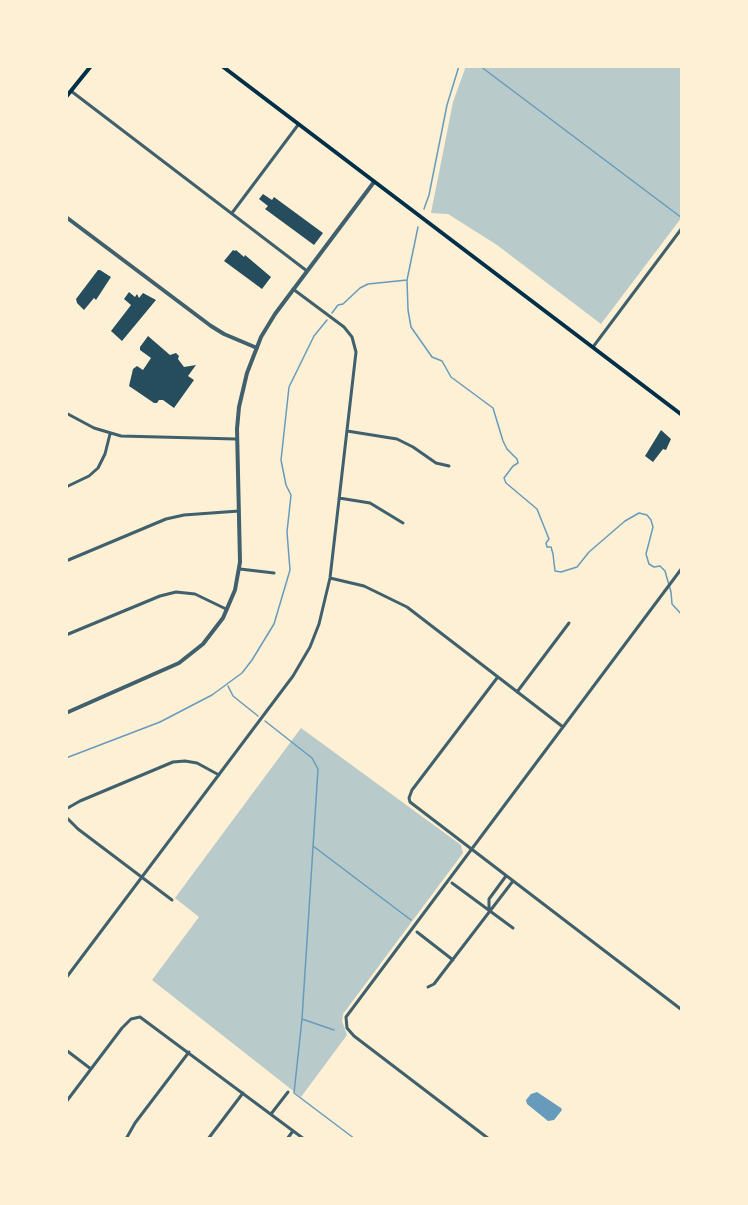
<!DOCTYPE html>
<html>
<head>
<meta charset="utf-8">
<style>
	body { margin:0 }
	#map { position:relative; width:748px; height:1205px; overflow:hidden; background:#fdf0d5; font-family:Mulish,sans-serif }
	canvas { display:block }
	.frame { position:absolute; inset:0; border:68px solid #fdf0d5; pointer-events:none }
</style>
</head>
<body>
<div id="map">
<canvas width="748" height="1205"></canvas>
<div class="frame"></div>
</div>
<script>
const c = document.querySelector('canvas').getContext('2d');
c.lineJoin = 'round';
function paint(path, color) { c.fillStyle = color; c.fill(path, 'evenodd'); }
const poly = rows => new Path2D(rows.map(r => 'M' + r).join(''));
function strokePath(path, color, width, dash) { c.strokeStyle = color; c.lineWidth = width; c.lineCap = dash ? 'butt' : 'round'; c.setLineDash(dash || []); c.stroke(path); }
paint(poly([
	[466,66,682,66,682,217,601,324,497,245,448,214,431,213,453,102],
	[301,728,461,845,463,853,343,1014,342,1021,347,1035,301,1097,152,980,199,917,175,898]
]), '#b9caca');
paint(poly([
	[537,1092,561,1108,562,1110,554,1120,548,1121,527,1104,526,1100,531,1094]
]), '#669bbc');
strokePath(poly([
	[480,66,682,218],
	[424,209,429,195,447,105,459,66],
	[418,227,407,280,408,310,411,327,432,357,442,361,451,377,493,408,503,441,507,449,517,459,518,463,513,466,504,478,506,483,537,509,549,539,546,543,547,547,551,547,553,554,555,571,561,572,577,567,589,552,625,521,639,513,647,515,651,520,653,527,646,554,649,564,654,567,660,566,665,571,671,592,672,604,682,615],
	[332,313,338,305,343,304,360,288,368,284,407,280],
	[228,686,233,696,258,716],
	[265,721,312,758,318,769,302,1019,294,1093,355,1139],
	[66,758,160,722,212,695,242,673,252,660,274,624,290,570,287,532,291,495,286,485,281,460,289,387,314,336,327,320],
	[313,846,411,920],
	[302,1019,334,1030]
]), '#669bbc', 1.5);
paint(poly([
	[263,194,272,200,274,197,323,233,314,245,265,209,268,206,259,199],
	[233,250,235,251,236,250,244,257,245,255,271,277,262,289,224,261],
	[98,270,100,270,111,277,96,300,94,298,84,310,77,303,76,299],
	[129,292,135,297,137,294,139,298,143,293,156,300,122,341,111,331,131,305,124,299],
	[148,336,170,355,176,353,179,356,178,359,184,367,196,365,188,376,194,380,174,408,163,400,159,400,157,403,154,403,129,386,133,369,137,366,143,370,151,358,140,350,140,347],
	[661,430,671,439,666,450,663,449,653,462,645,456]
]), '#264d5e');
strokePath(poly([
	[71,91,307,271],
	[232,213,298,125],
	[593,347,682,228],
	[66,413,94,428,121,436,236,439],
	[347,431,397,439,413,447,436,463,449,466],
	[66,487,89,476,98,468,105,454,110,434],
	[339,498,370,503,403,523],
	[66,561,166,519,184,515,239,511],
	[240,569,274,573],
	[330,578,364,586,407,607,563,727],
	[66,635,160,596,176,592,195,594,226,609],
	[497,678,412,790,409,798,410,802,682,1010],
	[517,692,569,623],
	[66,809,80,801,173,762,185,761,197,763,219,775],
	[66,817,78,829,172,900],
	[452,883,513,928],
	[489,909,489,899,506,876],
	[417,932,453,960],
	[66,978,293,676,310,647,319,624,330,578,356,352,352,337,344,327,293,289],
	[428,987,434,984,513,881],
	[66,1050,91,1069],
	[66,1102,122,1028,131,1019,140,1017,304,1139],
	[271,1114,288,1092],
	[126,1139,135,1123,189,1052],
	[208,1139,243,1093],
	[287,1139,293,1131],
	[489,1139,354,1036,347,1028,346,1017,682,568]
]), '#3f606c', 3);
strokePath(poly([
	[66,217,211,326,224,334,257,348],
	[66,713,179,663,203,644,223,618,235,590,240,562,237,429,239,407,247,373,261,337,275,314,374,182]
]), '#3f606c', 4);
strokePath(poly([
	[222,66,682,415],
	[66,97,91,66]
]), '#003049', 4);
</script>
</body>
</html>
